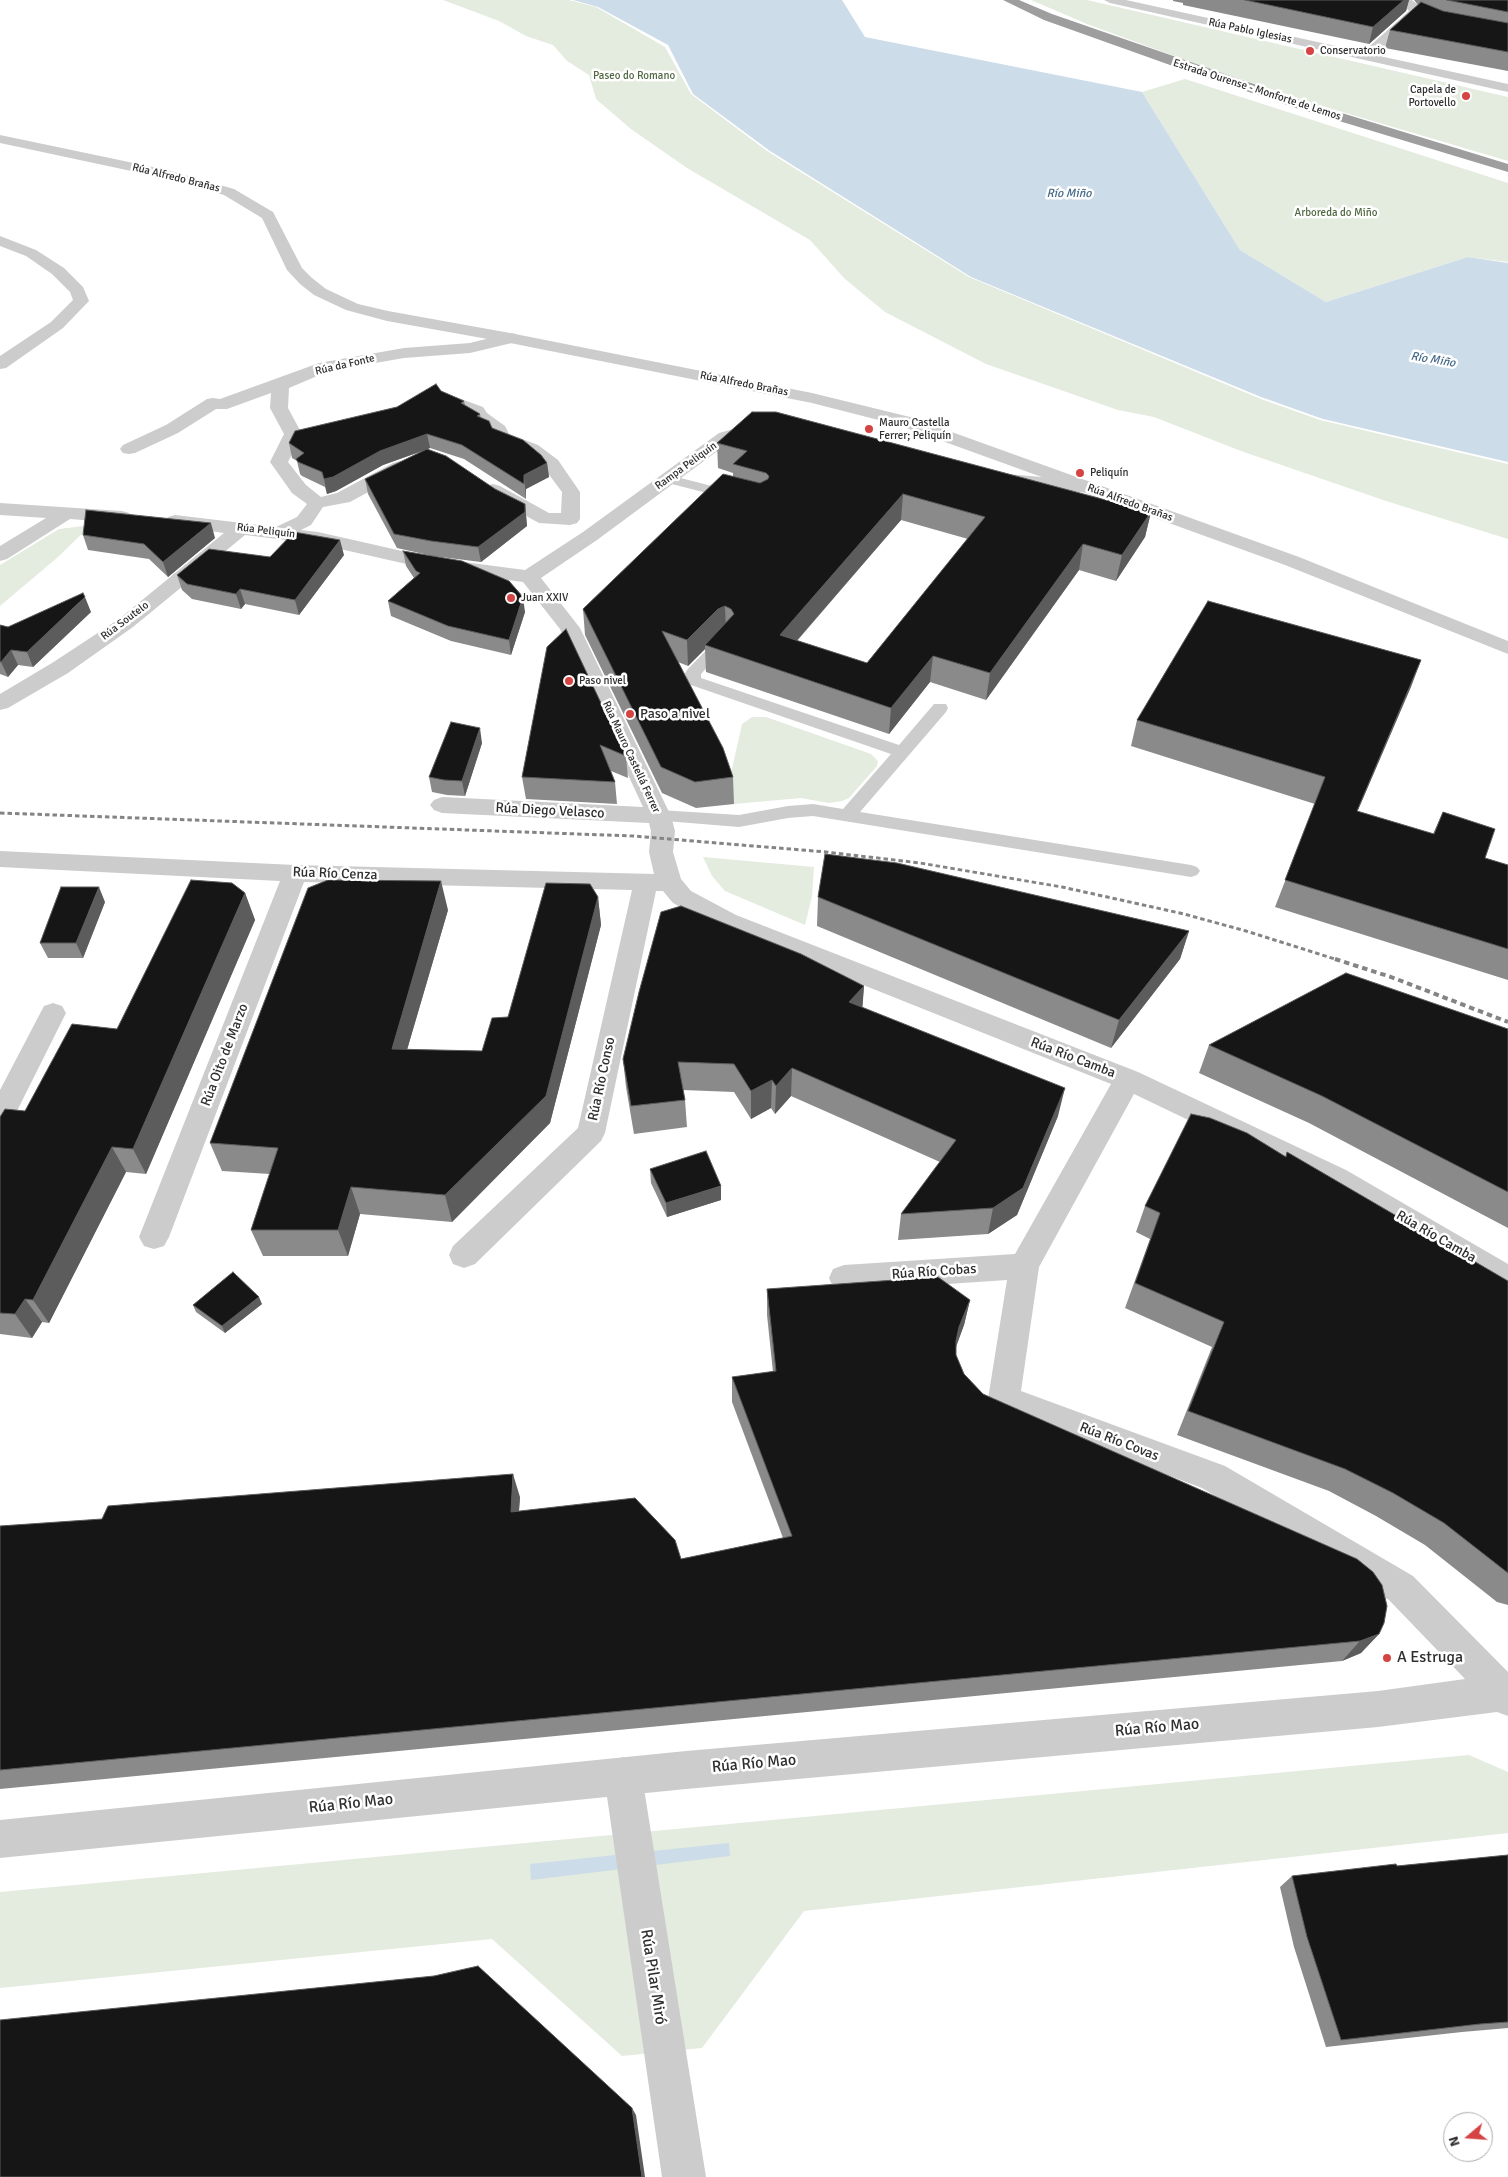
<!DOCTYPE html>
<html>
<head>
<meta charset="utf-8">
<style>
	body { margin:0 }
	#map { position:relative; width:1508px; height:2177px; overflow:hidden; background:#fff; font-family:Signika,sans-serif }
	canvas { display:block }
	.north { position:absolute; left:1443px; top:2112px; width:50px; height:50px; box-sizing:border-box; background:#fff; border:1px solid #acacac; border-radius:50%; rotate:252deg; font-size:14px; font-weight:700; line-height:20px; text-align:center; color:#2f2f2f }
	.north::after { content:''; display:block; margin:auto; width:18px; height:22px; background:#d54343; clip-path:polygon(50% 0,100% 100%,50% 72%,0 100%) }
</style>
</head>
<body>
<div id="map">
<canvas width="1508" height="2177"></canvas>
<div class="north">N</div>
</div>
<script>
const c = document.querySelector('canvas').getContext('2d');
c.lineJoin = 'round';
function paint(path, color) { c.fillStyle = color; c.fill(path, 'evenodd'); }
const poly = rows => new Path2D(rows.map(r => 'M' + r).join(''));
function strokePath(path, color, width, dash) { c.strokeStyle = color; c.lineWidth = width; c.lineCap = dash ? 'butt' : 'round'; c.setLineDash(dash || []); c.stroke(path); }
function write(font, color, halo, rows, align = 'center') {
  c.font = font + ' Signika,sans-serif'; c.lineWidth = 5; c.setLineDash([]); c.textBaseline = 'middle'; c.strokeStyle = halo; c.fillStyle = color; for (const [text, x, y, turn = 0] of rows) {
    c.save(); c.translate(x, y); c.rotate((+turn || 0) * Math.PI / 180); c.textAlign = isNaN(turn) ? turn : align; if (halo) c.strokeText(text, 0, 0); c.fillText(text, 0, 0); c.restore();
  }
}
paint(poly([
	[443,0,569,0,596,7,665,47,691,94,767,151,969,277,1261,399,1320,420,1508,464,1508,539,1386,501,1241,451,1154,417,1118,410,986,364,885,312,845,279,810,240,687,168,631,129,596,99,589,75,567,61,553,45,526,36,499,21],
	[1031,0,1087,0,1508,97,1508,161,1322,106,1193,63,1087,24],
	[1185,79,1508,183,1508,262,1468,257,1326,302,1240,250,1142,92],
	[91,525,58,557,0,606,0,565,59,529],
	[752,717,766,717,871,754,878,761,877,766,849,798,842,801,829,803,801,798,734,804,728,787,742,724],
	[703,857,814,867,812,896,805,925,725,891,712,876],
	[1469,1755,1508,1772,1508,1833,804,1911,702,2048,622,2056,492,1939,0,1988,0,1892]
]), '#e4ebdf');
paint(poly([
	[573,0,842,0,865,37,1142,92,1240,250,1326,302,1468,257,1508,263,1508,462,1323,419,1261,397,971,277,770,151,693,94,668,45,598,7],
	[729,1843,730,1856,531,1880,530,1864]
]), '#cddce9');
paint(poly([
	[669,475,739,493,741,496,734,500,664,482,662,479,669,475],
	[724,635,729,637,732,640,701,674,701,678,899,745,934,704,946,704,948,708,946,712,860,812,1191,865,1197,867,1200,871,1197,875,1191,877,813,816,788,818,739,827,653,820,650,816,653,812,659,810,739,815,788,806,813,804,843,809,891,754,688,684,685,673,687,670,719,637,724,635]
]), '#ccc');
paint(poly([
	[623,1757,636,1763,642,1776,706,2177,662,2177,604,1776,610,1763,623,1757]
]), '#ccc');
paint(poly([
	[1104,0,1126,0,1363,52,1409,11,1399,0,1412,0,1418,5,1421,10,1441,19,1508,32,1508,40,1438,26,1416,17,1375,55,1508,84,1508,92,1110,3,1104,0],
	[0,236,36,250,64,268,83,287,89,301,63,328,6,368,0,369,0,356,51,322,73,300,70,292,52,274,26,256,0,246,0,236],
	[510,333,516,334,518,338,516,342,470,353,404,358,329,371,289,388,288,408,302,434,288,462,306,485,321,497,337,493,393,463,400,461,407,463,409,467,407,471,350,502,323,507,311,525,301,530,318,532,433,558,525,570,583,532,719,433,752,424,758,425,761,429,758,433,731,441,597,540,541,578,580,628,671,816,675,831,673,852,681,879,691,891,736,915,1138,1072,1346,1170,1508,1264,1508,1292,1497,1288,1326,1186,1134,1094,1039,1267,1021,1391,1225,1466,1413,1576,1508,1672,1508,1716,1497,1712,1378,1727,686,1789,0,1858,0,1820,686,1751,1378,1691,1465,1679,1389,1600,1202,1488,993,1409,988,1399,1007,1280,844,1291,833,1287,829,1278,833,1269,844,1265,1015,1254,1111,1084,718,927,673,903,663,891,656,891,605,1133,601,1141,475,1264,464,1268,453,1264,449,1255,453,1246,578,1128,632,890,304,882,169,1237,164,1246,154,1249,144,1246,139,1237,280,881,0,867,0,851,295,865,654,874,649,852,651,831,649,823,442,813,434,810,430,805,434,800,442,797,643,807,560,629,523,582,433,570,318,544,245,535,133,627,68,673,8,708,0,710,0,694,52,663,119,619,224,533,168,525,165,521,168,517,175,515,276,527,297,517,307,504,292,493,270,462,284,434,270,408,271,393,227,409,216,409,178,433,135,453,129,454,123,453,120,449,123,445,166,425,207,399,213,398,220,399,319,363,404,348,470,343,510,333],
	[450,395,483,407,487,413,505,426,509,434,538,445,558,460,580,492,580,519,577,523,570,525,539,523,486,494,484,490,486,486,493,484,500,486,549,513,561,513,562,492,544,468,526,453,495,441,491,432,475,421,471,415,444,404,441,400,444,396,450,395],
	[1007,474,1088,481,1095,483,1097,487,1095,491,1088,493,1000,484,998,480,1000,476,1007,474],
	[0,503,122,511,129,513,132,517,129,521,122,523,70,519,7,559,0,561,0,546,46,518,0,515,0,503],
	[53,1003,62,1006,66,1013,10,1125,0,1128,0,1090,44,1006,53,1003]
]), '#ccc');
paint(poly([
	[0,135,167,170,234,189,273,212,302,268,312,278,326,289,358,304,388,311,510,333,812,393,910,417,1299,557,1508,641,1508,654,1285,565,898,425,812,403,510,343,387,321,346,310,314,295,300,284,287,270,262,218,224,195,164,178,0,143,0,135]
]), '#ccc');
paint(poly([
	[1003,0,1019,0,1052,14,1306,102,1508,164,1508,172,1296,108,1184,70,1044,20,1003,0]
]), '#9e9e9e');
strokePath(poly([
	[0,813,633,836,826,852,920,863,1062,887,1184,914,1246,931,1338,960]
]), '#848484', 3, [4.5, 3]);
strokePath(poly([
	[1335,959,1391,977,1508,1022]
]), '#848484', 4, [5.5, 4]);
paint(poly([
	[1173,0,1409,0,1406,11,1369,44,1183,5,1183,3,1173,1],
	[1414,0,1508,0,1508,71,1385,48,1390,30,1418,5],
	[441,391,464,401,465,405,480,414,481,418,492,428,547,463,549,477,526,489,526,499,464,459,430,448,428,449,495,489,525,504,527,526,481,562,433,556,397,548,368,494,365,479,420,452,383,465,336,491,327,494,325,487,302,476,300,474,297,461,292,458,289,443,397,407],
	[717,443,1151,512,1145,537,1116,581,1079,570,986,700,930,682,889,734,706,672,705,649,688,666,678,662,733,777,734,804,696,808,662,793,585,635,583,609,733,476,733,473,718,468],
	[901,520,968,539,867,663,797,641],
	[83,535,215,538,168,577,149,559,88,550],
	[403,551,525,612,511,655,451,641,391,616,388,601,414,578,406,566],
	[344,555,299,615,245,604,241,609,192,599,182,590,177,575,270,557],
	[91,612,33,667,18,665,8,677,0,674,0,625,8,627],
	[566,629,626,756,628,778,611,771,615,782,617,804,526,799,522,777],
	[1421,660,1357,811,1433,834,1443,812,1485,858,1508,865,1508,980,1275,907,1315,804,1131,746,1137,720],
	[482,743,465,796,447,795,432,792,429,777],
	[245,893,255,920,146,1174,126,1172,49,1323,42,1322,32,1338,0,1334,0,1117,25,1111,117,1029],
	[598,897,601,925,550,1123,452,1222,360,1214,348,1256,263,1256,251,1230,270,1174,222,1171,210,1143,448,910,407,1050,482,1051],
	[818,897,1189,931,1180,959,1111,1048,817,926],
	[105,902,83,958,48,958,40,943],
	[864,986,862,1007,1058,1116,1017,1215,988,1234,898,1240,901,1214,940,1162,791,1096,775,1114,771,1108,751,1119,734,1092,683,1090,685,1100,687,1127,634,1134,626,1087,623,1059],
	[1508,1029,1508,1228,1309,1123,1199,1073,1209,1045],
	[1287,1152,1508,1281,1508,1605,1497,1602,1425,1545,1376,1516,1329,1491,1177,1435,1212,1347,1125,1308,1150,1239,1136,1232,1145,1206,1285,1157],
	[650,1169,721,1200,667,1217,651,1183],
	[767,1289,970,1300,964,1325,956,1347,956,1355,964,1374,983,1394,1379,1634,1361,1653,1342,1661,0,1789,0,1526,520,1497,519,1512,681,1559,783,1538,732,1402,732,1377,773,1372,767,1315],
	[262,1304,225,1333,196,1312,193,1305],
	[1508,1855,1508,2028,1462,2032,1326,2047,1294,1947,1280,1887,1292,1876]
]), '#8a8a8a');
paint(poly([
	[1404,0,1409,0,1406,11,1369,44,1373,27],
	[427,434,430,448,383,465,336,491,327,494,324,479,380,451],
	[547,463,549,477,526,489,526,499,524,475],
	[903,494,901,520,779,661,780,635],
	[525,504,527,526,481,562,478,547],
	[1151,512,1145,537,1116,581,1122,555],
	[211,523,215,538,168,577,163,562],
	[340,540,344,555,299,615,295,600],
	[1083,544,1079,570,986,700,990,673],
	[240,589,245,604,241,609,236,594],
	[85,597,91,612,33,667,27,652],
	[523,597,525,612,511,655,509,640],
	[725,606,726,632,705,645,705,649,688,666,687,640,718,609],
	[11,650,18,665,8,677,1,662],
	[933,656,930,682,889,734,891,708],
	[1421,660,1411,687,1346,838,1357,811],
	[480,728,482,743,465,796,462,781],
	[441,881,448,910,399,1077,392,1049],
	[99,887,105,902,83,958,76,943],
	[245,893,255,920,146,1174,133,1149],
	[598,897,601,925,550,1123,452,1222,445,1195],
	[1189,931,1180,959,1111,1048,1119,1020],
	[864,986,862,1014,849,1002],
	[792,1068,791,1096,775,1114,776,1086],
	[772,1080,771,1108,751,1119,751,1091],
	[1065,1088,1058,1116,1017,1215,988,1234,993,1208],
	[112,1147,126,1172,49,1323,33,1300],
	[721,1186,721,1200,667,1217,666,1203],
	[351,1187,360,1214,348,1256,338,1230],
	[259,1297,262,1304,225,1333,222,1326],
	[25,1299,42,1322,32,1338,15,1314],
	[970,1300,964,1325,954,1352,959,1327],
	[513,1474,520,1497,517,1535,511,1512],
	[1379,1634,1361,1653,1342,1661,1360,1641],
	[632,2108,636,2115,645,2177,642,2177]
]), '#5c5c5c');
const building = poly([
	[1245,0,1404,0,1373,27,1245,0],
	[1447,0,1508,0,1508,12,1447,0],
	[1421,2,1443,11,1508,23,1508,52,1390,30,1421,2],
	[436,384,441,391,464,401,461,403,480,414,477,416,489,421,492,428,523,440,541,455,547,463,524,475,524,484,462,445,427,434,380,451,333,477,324,479,322,472,298,462,296,459,304,453,289,443,295,431,397,407,436,384],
	[752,412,776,412,1151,512,1122,555,1083,544,990,673,933,656,891,708,705,645,734,614,731,609,725,606,718,609,687,640,662,631,723,748,733,777,695,782,661,767,583,609,723,474,760,483,768,479,769,476,766,473,733,464,747,451,717,443,752,412],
	[903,494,985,517,867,663,780,635,903,494],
	[427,449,446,456,495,489,525,504,525,512,478,547,431,541,394,534,365,479,427,449],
	[86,510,211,523,163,562,144,544,83,535,86,510],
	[294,532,340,540,295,600,240,589,236,594,187,584,177,575,209,549,270,557,294,532],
	[403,551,462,561,509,581,523,597,509,640,448,626,388,601,420,573,416,571,403,551],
	[83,593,85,597,27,652,11,650,1,662,0,662,0,625,8,627,83,593],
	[1208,601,1421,660,1357,811,1434,834,1443,812,1495,829,1485,858,1508,865,1508,949,1285,880,1325,777,1137,720,1208,601],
	[566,629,626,756,600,745,615,782,522,777,547,647,566,629],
	[451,722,480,728,462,781,444,780,429,777,451,722],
	[825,854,897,863,1189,931,1119,1020,818,897,825,854],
	[191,880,232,883,245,893,133,1149,112,1147,33,1300,25,1299,15,1314,0,1313,0,1117,5,1109,25,1111,72,1024,117,1029,191,880],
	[328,880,441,881,392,1049,482,1051,492,1018,508,1017,546,883,590,884,598,897,546,1096,445,1195,351,1187,338,1230,251,1230,278,1148,210,1143,308,888,328,880],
	[61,887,99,887,76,943,40,943,61,887],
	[681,906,801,954,864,986,849,1002,1065,1088,1023,1188,993,1208,901,1214,956,1140,792,1068,776,1086,772,1080,751,1091,734,1064,678,1062,685,1100,631,1106,623,1059,639,992,661,912,681,906],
	[1346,973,1508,1029,1508,1192,1322,1096,1209,1045,1346,973],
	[1191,1114,1210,1118,1247,1133,1286,1157,1287,1152,1508,1281,1508,1573,1444,1523,1393,1493,1345,1469,1188,1411,1224,1322,1135,1283,1160,1213,1145,1206,1191,1114],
	[706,1151,721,1186,666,1203,650,1169,706,1151],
	[233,1272,259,1297,222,1326,193,1305,233,1272],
	[938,1277,970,1300,959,1327,956,1341,956,1355,964,1374,983,1394,1357,1559,1373,1572,1382,1585,1387,1606,1384,1623,1379,1634,1360,1641,0,1770,0,1526,102,1519,108,1506,513,1474,511,1512,635,1498,675,1540,681,1559,792,1536,732,1377,776,1371,767,1289,938,1277],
	[1508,1855,1508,2022,1480,2024,1341,2040,1307,1937,1292,1876,1396,1864,1397,1866,1508,1855],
	[478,1966,632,2108,642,2177,0,2177,0,2020,434,1976,478,1966]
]);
paint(building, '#161616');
strokePath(building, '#5c5c5c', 1);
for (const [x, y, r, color] of [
	[1310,51,5,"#d54343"],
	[1466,96,5,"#d54343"],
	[869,429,5,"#d54343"],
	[1080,473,5,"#d54343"],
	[511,598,5,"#d54343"],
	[569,681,5,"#d54343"],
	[630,714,5,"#d54343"],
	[1387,1658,5,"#d54343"]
]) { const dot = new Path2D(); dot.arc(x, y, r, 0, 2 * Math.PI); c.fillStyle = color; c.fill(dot); strokePath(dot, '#fff', 2); }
write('11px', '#2f2f2f', '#fff', [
	["Rúa Pablo Iglesias",1250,31,12],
	["Estrada Ourense - Monforte de Lemos",1257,90,18],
	["Rúa Alfredo Brañas",176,178,14],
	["Rúa da Fonte",345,365,-13],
	["Rúa Alfredo Brañas",744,384,11],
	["Rampa Peliquín",686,466,-36],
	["Rúa Alfredo Brañas",1130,503,20],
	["Rúa Peliquín",266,531,7],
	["Rúa Soutelo",125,621,-37],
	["Rúa Mauro Castellá Ferrer",631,757,65]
]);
write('11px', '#2f2f2f', '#fff', [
	["Conservatorio",1320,51],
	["Capela de",1456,90,"right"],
	["Portovello",1456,103,"right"],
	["Mauro Castella",879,423],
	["Ferrer; Peliquín",879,436],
	["Peliquín",1090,473],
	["Juan XXIV",521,598],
	["Paso nivel",579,681]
], 'left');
write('11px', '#506741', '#fff', [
	["Paseo do Romano",634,76],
	["Arboreda do Miño",1336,213]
]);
write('italic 12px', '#456a8a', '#fff', [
	["Río Miño",1069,194],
	["Río Miño",1433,360,9]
]);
write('14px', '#2f2f2f', '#fff', [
	["Paso a nivel",640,714]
], 'left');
write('14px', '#2f2f2f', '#fff', [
	["Rúa Diego Velasco",550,811,3],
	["Rúa Río Cenza",335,874,2],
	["Rúa Oito de Marzo",225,1055,-69],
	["Rúa Río Camba",1073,1058,21],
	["Rúa Río Conso",602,1079,-78],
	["Rúa Río Camba",1436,1237,30],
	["Rúa Río Cobas",934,1272,-4],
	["Rúa Río Covas",1119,1442,21]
]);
write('16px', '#2f2f2f', '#fff', [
	["A Estruga",1397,1658]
], 'left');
write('16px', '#2f2f2f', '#fff', [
	["Rúa Río Mao",1157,1728,-5],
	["Rúa Río Mao",754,1764,-5],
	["Rúa Río Mao",351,1804,-6],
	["Rúa Pilar Miró",653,1977,81]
]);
</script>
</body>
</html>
